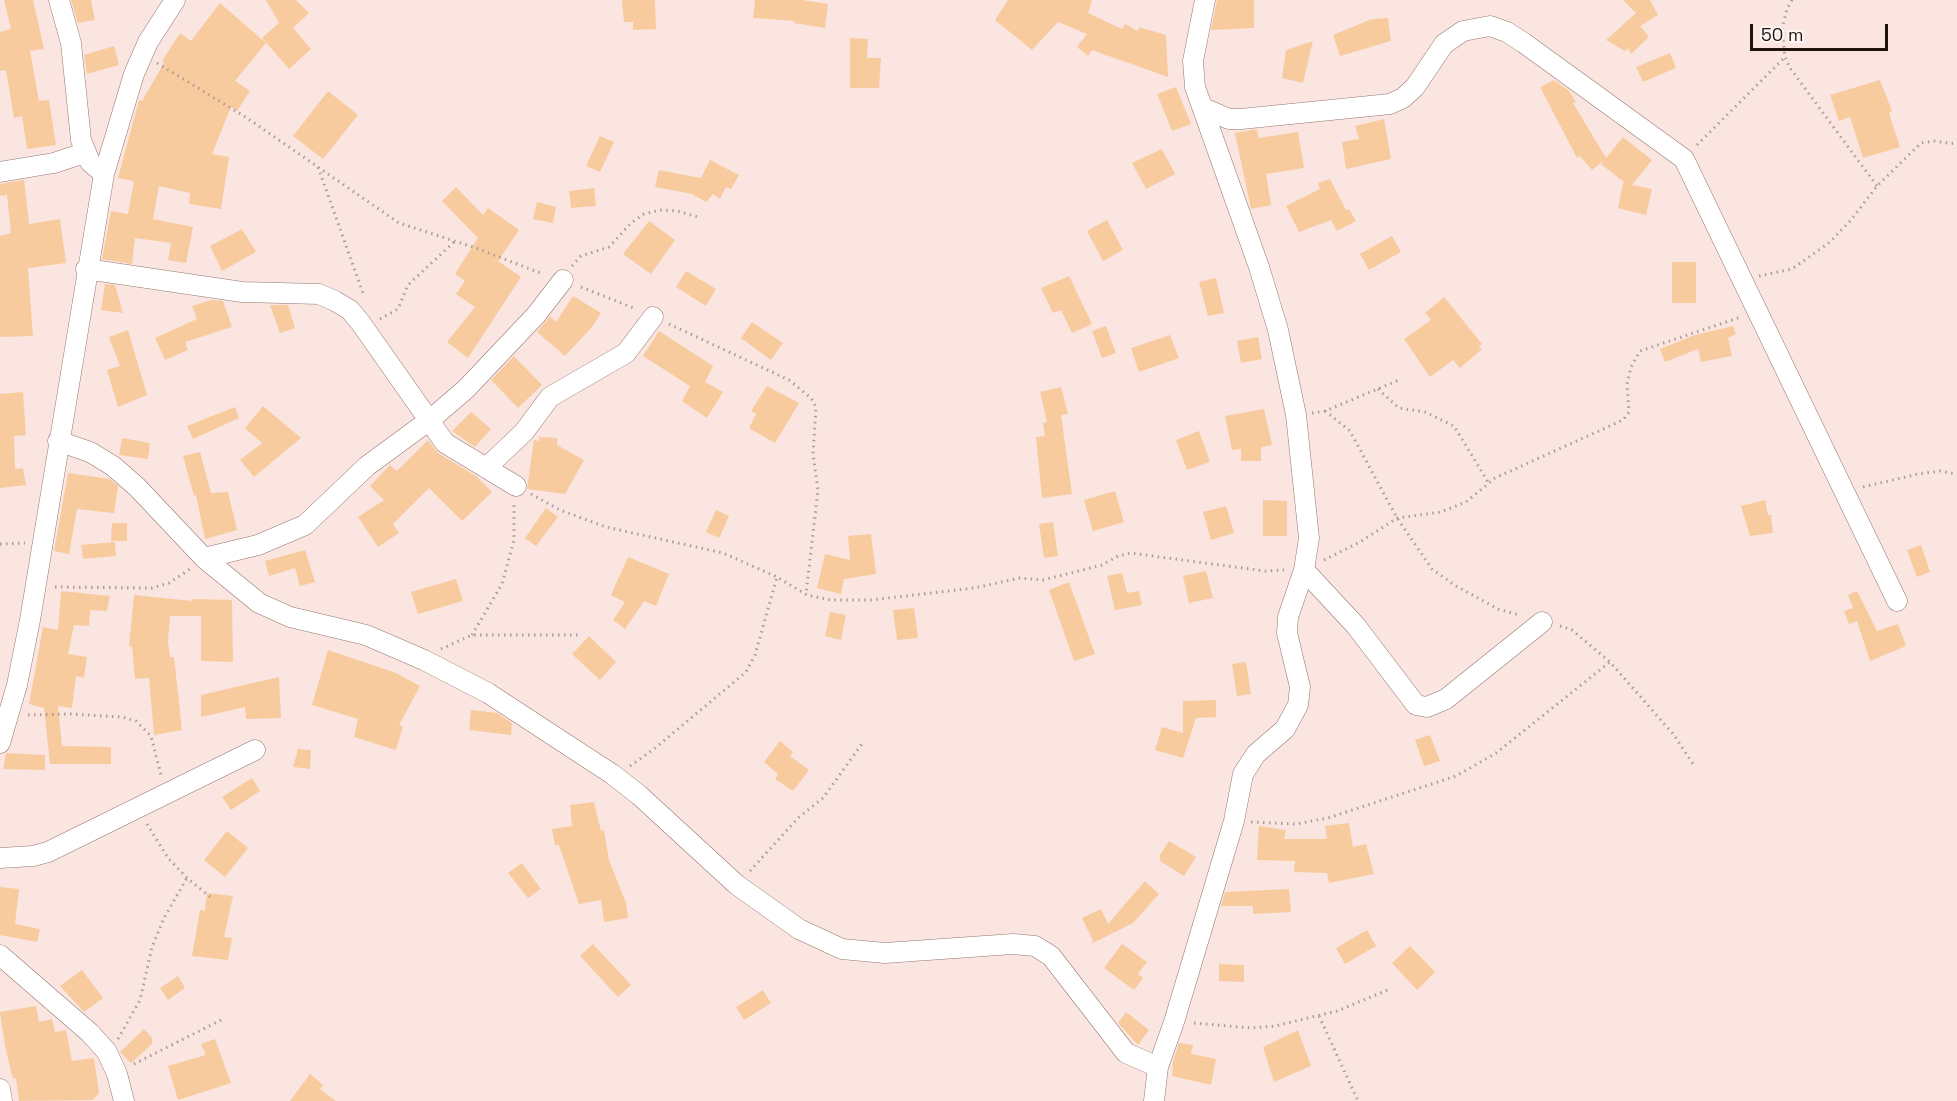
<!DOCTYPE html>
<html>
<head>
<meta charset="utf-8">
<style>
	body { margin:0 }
	#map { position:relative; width:1957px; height:1101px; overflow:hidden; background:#fae5e0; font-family:"Space Grotesk",sans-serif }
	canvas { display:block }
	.scale { position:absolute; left:1750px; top:24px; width:138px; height:27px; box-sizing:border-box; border:3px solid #1f1310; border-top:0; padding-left:8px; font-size:18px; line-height:21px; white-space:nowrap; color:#1f1310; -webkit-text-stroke:4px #fdf6f4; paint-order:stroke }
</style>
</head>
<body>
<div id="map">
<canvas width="1957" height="1101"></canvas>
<div class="scale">50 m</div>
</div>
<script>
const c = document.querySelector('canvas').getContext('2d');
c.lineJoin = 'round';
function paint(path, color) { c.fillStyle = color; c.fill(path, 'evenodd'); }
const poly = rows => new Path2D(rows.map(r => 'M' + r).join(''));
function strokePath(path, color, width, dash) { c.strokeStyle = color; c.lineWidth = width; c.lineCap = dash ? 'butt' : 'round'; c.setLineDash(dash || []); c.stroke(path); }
paint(poly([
	[4,0,33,0,44,49,30,51,39,101,49,100,56,145,27,149,22,116,14,118,6,70,0,71,0,32,11,29],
	[71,0,91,0,95,20,78,23],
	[266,0,296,0,309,13,293,28,311,49,289,69,262,38,279,23],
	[622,0,655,0,656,29,633,30,633,22,624,22],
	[755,0,802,0,828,4,825,28,794,23,795,21,753,18],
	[1008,0,1092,0,1088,13,1122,29,1125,24,1138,31,1139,27,1166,35,1168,77,1092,50,1088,56,1077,47,1087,34,1058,22,1032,50,995,20],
	[1217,0,1254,0,1254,28,1211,30],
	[1623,0,1650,0,1658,15,1640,26,1649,37,1631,54,1628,48,1625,51,1606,40,1636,13],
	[220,3,266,43,235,81,250,91,237,111,231,107,212,154,229,157,221,209,189,204,190,193,159,186,153,219,193,227,186,263,168,260,171,243,135,238,132,264,102,259,111,211,128,214,134,181,118,178,139,100,142,101,164,63,162,61,180,33,191,41],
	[1388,18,1391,41,1340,56,1333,35,1372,19],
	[850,38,868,39,867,58,881,58,879,88,850,88],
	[1313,41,1303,83,1282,78,1286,50],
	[114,46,119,65,87,74,84,55],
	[1670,53,1676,68,1643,82,1636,67],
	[1554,80,1569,91,1576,102,1573,103,1606,158,1623,137,1652,160,1632,185,1652,189,1646,215,1618,208,1623,183,1625,183,1601,164,1603,161,1592,170,1580,156,1577,158,1540,87],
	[1880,80,1892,111,1889,113,1900,147,1863,158,1850,117,1839,121,1830,95],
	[1176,87,1191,124,1172,131,1157,94],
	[328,91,358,115,323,159,293,136],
	[1384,119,1391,159,1346,169,1342,142,1359,139,1355,126],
	[1257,129,1259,138,1298,132,1304,168,1266,174,1271,205,1251,209,1235,133],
	[600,136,614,142,600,172,586,166],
	[1162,149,1175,174,1146,189,1132,163],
	[710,160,739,175,731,189,726,187,720,199,713,194,706,202,692,194,655,187,659,170,701,178],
	[1330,179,1346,210,1349,209,1356,221,1337,231,1331,220,1299,232,1286,206,1320,189,1318,183],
	[24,180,29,224,60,219,66,263,28,268,33,336,0,337,0,236,11,233,7,195,0,196,0,184],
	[456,187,483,215,488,208,519,230,498,261,521,277,468,358,447,342,475,307,456,294,465,281,455,274,478,238,442,201],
	[594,188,596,206,571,208,569,191],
	[537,202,556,207,553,223,533,219],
	[1107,220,1123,250,1103,261,1087,231],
	[649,221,675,240,651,274,623,254],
	[242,229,256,252,222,271,210,246],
	[1392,236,1401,252,1369,270,1360,254],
	[1672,262,1696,262,1696,303,1672,303],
	[686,271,716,289,706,306,676,287],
	[1069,276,1092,324,1072,333,1061,310,1053,313,1041,288],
	[1216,278,1224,313,1208,316,1199,282],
	[105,284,115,285,123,313,101,310],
	[573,296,601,313,592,327,565,356,537,332,550,316,556,322],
	[1444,297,1482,344,1479,346,1482,349,1460,368,1453,360,1430,377,1404,339,1431,320,1425,313],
	[211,300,223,301,232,327,185,342,188,350,165,360,155,338,197,319,192,306],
	[270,305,288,305,295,328,280,333],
	[752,322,783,343,771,360,741,338],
	[1106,326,1116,353,1102,358,1092,331],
	[1733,326,1736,334,1728,338,1732,356,1701,362,1698,349,1665,362,1660,349,1695,335],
	[128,330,147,395,118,407,107,370,120,366,109,337],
	[659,331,713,366,705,382,723,392,707,418,682,401,690,386,643,356],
	[1170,335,1179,358,1139,372,1131,348],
	[1258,337,1262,359,1241,363,1237,341],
	[514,356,542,385,518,408,491,380],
	[767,386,799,403,775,443,749,428,756,414,751,411],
	[1061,387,1068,414,1061,415,1072,494,1042,498,1036,437,1045,436,1043,423,1047,422,1040,392],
	[23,392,26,435,14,436,15,469,23,468,26,485,0,488,0,394],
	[263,406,301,438,254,477,240,460,262,443,245,428],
	[235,407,239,418,193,439,187,426],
	[1264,409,1272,445,1261,447,1261,461,1241,461,1241,449,1232,450,1225,416],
	[471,412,491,429,475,447,452,431],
	[1199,431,1210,462,1187,470,1176,440],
	[539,437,557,438,557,445,584,460,565,494,527,489,534,440,539,441],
	[122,438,150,443,148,459,119,455],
	[428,440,438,453,476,476,492,492,462,521,429,488,393,524,399,533,378,547,358,517,384,500,370,486,390,465,397,471],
	[200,452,211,493,228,492,237,530,205,539,196,495,194,496,183,456],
	[68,473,110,479,118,486,114,513,77,509,69,554,54,551],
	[1115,491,1124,522,1093,531,1084,500],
	[1263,500,1287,501,1287,536,1263,536],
	[1765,500,1768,515,1771,515,1773,533,1750,536,1741,506],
	[1226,506,1234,533,1211,540,1203,512],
	[546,508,558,517,536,546,525,538],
	[716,510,729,516,719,538,706,532],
	[1053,522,1058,556,1044,558,1039,524],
	[112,523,127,523,127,541,111,541],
	[871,534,876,574,844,579,841,594,817,588,825,554,850,560,848,536],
	[115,542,116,556,83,559,81,545],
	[1921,545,1930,572,1917,577,1907,550],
	[305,550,315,582,300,586,295,568,269,576,265,561],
	[628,557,669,574,656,606,644,601,625,629,613,620,625,602,611,595],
	[1206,571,1213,598,1189,603,1183,576],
	[1122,573,1127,593,1139,591,1142,605,1115,610,1107,576],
	[456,579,463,601,418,614,411,592],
	[1069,582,1095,654,1074,661,1049,590],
	[61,591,110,596,107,611,90,610,89,626,74,625,68,654,87,657,84,678,76,676,72,708,58,706,62,746,111,747,111,764,50,764,44,708,29,704,43,627,58,630],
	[1857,591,1877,631,1898,624,1906,646,1870,661,1857,621,1849,624,1844,611,1853,608,1848,595],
	[134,595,192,601,192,599,232,600,233,662,201,661,201,616,170,616,168,642,170,657,174,657,182,730,154,735,149,678,135,679,132,647,129,646],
	[914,608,918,638,897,640,893,610],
	[830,612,846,615,841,640,825,636],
	[589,636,616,662,600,680,572,654],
	[328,650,396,673,420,686,399,725,403,727,396,750,354,737,358,719,312,705],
	[1246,662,1251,694,1237,696,1232,664],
	[279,677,281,718,246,719,245,707,201,717,201,695],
	[1216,700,1216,717,1196,718,1183,758,1155,750,1162,727,1183,733,1183,701],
	[471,710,497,713,512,723,511,735,469,730],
	[1430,735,1440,761,1424,766,1415,740],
	[780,741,793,752,790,756,809,770,793,791,775,779,778,774,764,762],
	[298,749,311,750,310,769,293,767],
	[6,753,45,755,45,770,3,769],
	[252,778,260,791,231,810,222,797],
	[594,802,601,831,604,830,609,860,626,903,628,918,604,922,601,900,579,904,559,845,555,845,552,829,572,826,570,805],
	[1349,823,1353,847,1366,844,1374,874,1329,883,1327,873,1294,872,1295,861,1257,860,1259,826,1286,830,1284,839,1327,839,1325,826],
	[227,831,248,848,225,877,204,860],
	[1169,841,1196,857,1184,876,1160,861,1160,855],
	[522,863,541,889,528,898,508,873],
	[1145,881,1159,894,1133,923,1091,944,1093,941,1082,918,1101,909,1108,924],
	[0,887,19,889,15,924,40,929,37,942,0,935],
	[1289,889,1291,912,1253,914,1253,906,1221,906,1225,892],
	[207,893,233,896,224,937,232,938,228,960,192,956,200,910,205,911],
	[1367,930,1376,946,1345,964,1336,948],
	[593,944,631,985,618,997,580,956],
	[1122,944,1147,962,1138,974,1143,978,1134,990,1104,968],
	[1410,946,1435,972,1417,990,1392,963],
	[1219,964,1244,965,1244,982,1219,981],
	[82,970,103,998,84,1012,60,986],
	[178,976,185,988,168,1000,160,988],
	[763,990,771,1003,744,1020,736,1007],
	[36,1006,39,1022,52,1019,55,1032,66,1030,72,1061,94,1058,99,1093,93,1100,19,1101,16,1078,13,1079,5,1046,0,1012],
	[1126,1012,1149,1030,1138,1045,1118,1023],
	[144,1029,152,1038,152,1044,131,1063,120,1052],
	[1298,1030,1311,1066,1274,1082,1263,1047],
	[215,1039,231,1083,178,1100,168,1066,206,1055,201,1044],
	[1179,1043,1193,1045,1191,1054,1216,1059,1211,1085,1172,1076,1173,1061],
	[310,1074,323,1085,320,1089,336,1101,290,1101]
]), '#f8cb9f');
const minor = poly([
	[59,0,71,43,81,140,90,162,104,174],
	[1203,108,1229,119,1241,119,1390,104,1403,98,1415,87,1444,44,1463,31,1490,26,1507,32,1524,43,1684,159,1897,601],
	[0,172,54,163,84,153],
	[86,269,242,292,319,294,335,301,350,310,360,322,445,443,516,486],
	[58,441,90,452,113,466,137,487,204,558,259,603,290,617,366,635,424,660,488,693,612,774,639,795,737,885,799,929,842,949,885,953,1013,944,1035,946,1051,956,1126,1053,1158,1067],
	[486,468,524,432,550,397,626,353,653,317],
	[204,558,258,545,305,525,367,466,431,419,466,389,536,315,563,280],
	[1304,570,1356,626,1416,705,1427,707,1446,699,1542,622],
	[0,743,17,685,30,620,104,174,134,74,148,42,175,0],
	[0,858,33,856,48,852,255,750],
	[0,955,90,1033,107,1052,117,1074,124,1101],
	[0,1089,2,1101],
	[1154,1101,1158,1067,1174,1022,1234,821,1243,774,1256,754,1285,729,1298,705,1300,687,1287,633,1288,617,1304,570,1309,538,1296,415,1278,330,1259,267,1195,87,1193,61,1205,0]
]);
strokePath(minor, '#94766e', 21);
strokePath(poly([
	[1792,0,1787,9,1782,29,1785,57,1790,68,1877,186],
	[157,63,247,118,399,223,476,248,543,274],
	[1697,145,1785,57],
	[318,167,364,296],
	[572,266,581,256,609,247,631,223,644,214,660,210,677,211,701,218],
	[1759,276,1792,269,1830,242,1851,220,1877,186,1921,143,1934,141,1957,144],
	[581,287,636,309],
	[380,319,398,309,408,285,454,242],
	[669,324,789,380,811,398,816,407,813,454,818,490,806,594],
	[1378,389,1399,408,1425,412,1454,426,1488,482],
	[1325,411,1350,431,1397,518,1432,569,1456,586,1498,609,1519,615],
	[1312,413,1325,411,1399,380],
	[1863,487,1918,474,1940,471,1957,474],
	[531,494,560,510,606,527,723,553,777,577,807,595,831,600,871,600,974,588,1020,578,1043,580,1102,565,1118,556,1130,553,1265,571,1284,570],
	[0,544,25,543],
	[1324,560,1360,542,1397,518,1441,512,1466,502,1495,478,1623,420,1629,412,1627,384,1631,367,1640,351,1741,317],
	[55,587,152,588,169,583,190,569],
	[1560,626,1572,630,1610,662,1674,735,1693,764],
	[472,635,502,584,514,540,514,503],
	[441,649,472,635,580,635],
	[28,715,70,714,122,717,136,721,151,736,161,775],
	[630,766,654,749,746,672,755,655,777,577],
	[1251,822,1296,824,1328,818,1456,776,1496,753,1610,662],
	[147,824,168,858,187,878,213,899],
	[750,871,798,818,823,798,864,741],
	[1319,1016,1358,1101],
	[1194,1023,1251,1028,1275,1026,1337,1011,1390,989],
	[118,1039,140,1000,152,947,164,918,187,878],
	[134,1064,223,1019]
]), '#ad9b97', 3, [1.5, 4.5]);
strokePath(minor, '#fff', 20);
</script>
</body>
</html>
